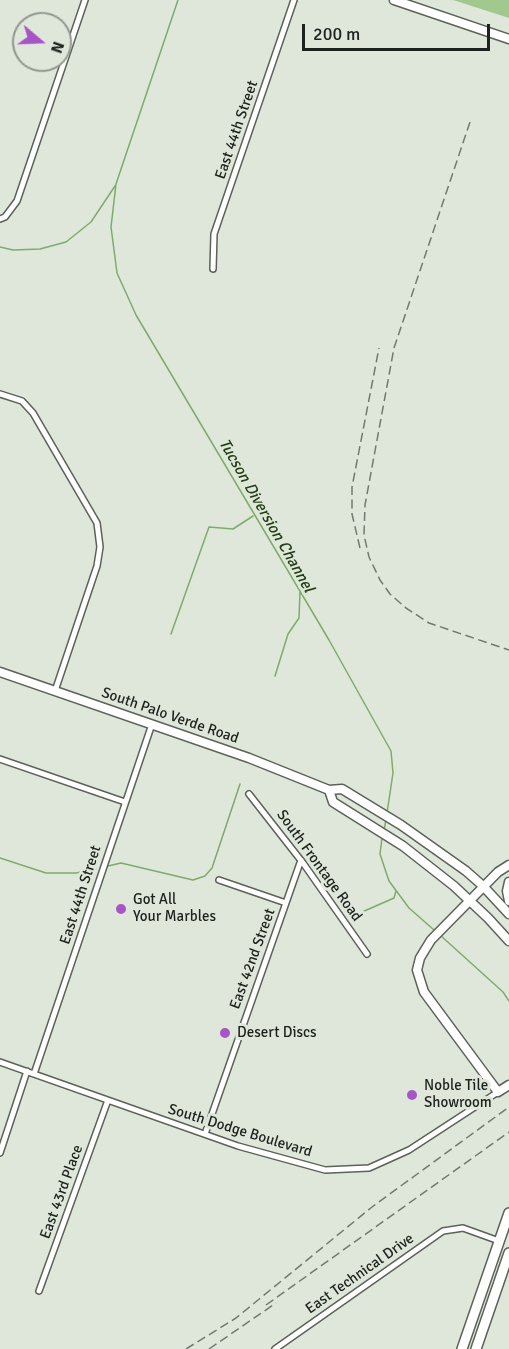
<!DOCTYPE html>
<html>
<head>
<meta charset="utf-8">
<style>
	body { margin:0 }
	#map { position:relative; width:509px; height:1349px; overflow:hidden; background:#dfe7db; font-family:Signika,sans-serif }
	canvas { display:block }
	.north { position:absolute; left:12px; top:12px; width:60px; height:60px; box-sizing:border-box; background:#dfe7db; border:2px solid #92988f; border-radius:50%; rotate:109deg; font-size:16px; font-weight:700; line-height:24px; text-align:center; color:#1e221d }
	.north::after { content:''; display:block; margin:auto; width:21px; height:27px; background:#a755c5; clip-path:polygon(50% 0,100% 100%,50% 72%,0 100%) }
	.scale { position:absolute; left:302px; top:24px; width:188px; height:27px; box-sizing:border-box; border:3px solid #1e221d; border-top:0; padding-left:8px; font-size:18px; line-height:21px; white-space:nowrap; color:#1e221d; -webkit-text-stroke:4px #dfe7db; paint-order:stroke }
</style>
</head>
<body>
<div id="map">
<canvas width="509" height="1349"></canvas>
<div class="north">N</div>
<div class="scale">200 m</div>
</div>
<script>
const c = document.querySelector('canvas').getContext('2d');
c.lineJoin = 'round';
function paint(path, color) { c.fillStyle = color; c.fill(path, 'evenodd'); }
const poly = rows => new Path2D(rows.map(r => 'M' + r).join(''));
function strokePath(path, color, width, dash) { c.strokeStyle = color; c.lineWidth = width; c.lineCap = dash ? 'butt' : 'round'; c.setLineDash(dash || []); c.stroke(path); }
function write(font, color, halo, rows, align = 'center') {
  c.font = font + ' Signika,sans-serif'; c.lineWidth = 6; c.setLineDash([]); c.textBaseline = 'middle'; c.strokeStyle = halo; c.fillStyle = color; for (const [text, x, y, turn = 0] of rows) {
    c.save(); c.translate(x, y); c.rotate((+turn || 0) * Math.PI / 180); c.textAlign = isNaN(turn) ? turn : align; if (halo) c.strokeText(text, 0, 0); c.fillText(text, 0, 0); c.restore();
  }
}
paint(poly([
	[453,0,509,0,509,18]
]), '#a1c98e');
strokePath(poly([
	[178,0,116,184,111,227,117,273,136,315,329,640,391,751,393,773,387,813],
	[0,247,13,250,40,249,66,242,91,222,115,186],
	[171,634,209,527,233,529,253,516],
	[275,676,288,634,299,618,300,592],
	[384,830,386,820],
	[382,838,380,854,389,881,409,908,434,930],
	[0,858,46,873,76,873,96,869],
	[108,866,121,863,193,880,205,876,212,868,240,784],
	[353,916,394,898,396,891],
	[440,935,503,992,509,1001]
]), '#7fab6a', 1.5);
const street = poly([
	[0,219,5,217,17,201,85,0],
	[213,269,214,234,294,0],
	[0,394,22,401,33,413,97,523,100,547,97,566,55,691],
	[0,759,125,802],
	[249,794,303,863,367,954],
	[219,880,286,903],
	[0,1062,238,1146,325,1170,369,1168,409,1150,498,1092],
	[34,1074,152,724],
	[205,1134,301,860],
	[0,1153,27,1071],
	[39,1291,108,1100],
	[275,1349,443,1231,463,1228,499,1241]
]);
const secondary = poly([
	[394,0,509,39],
	[0,672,249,758,329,790,342,789,401,825,466,871,483,886,509,914],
	[329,790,333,802,403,846,454,886,488,918,509,941],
	[509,865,498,872,431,940,420,958,417,970,424,992,498,1092,509,1085],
	[509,882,507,891,509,901]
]);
const primary = poly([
	[462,1349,509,1213],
	[476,1349,509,1253]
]);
strokePath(street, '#5b6257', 8);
strokePath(secondary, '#5b6257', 11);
strokePath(primary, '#5b6257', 12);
strokePath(street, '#fff', 5);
strokePath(secondary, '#fff', 8);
strokePath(primary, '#fff', 9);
strokePath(poly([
	[470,122,394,348,365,505,364,535,369,557,380,580,390,594,406,608,429,623,509,650],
	[360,548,352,514,352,487,379,348],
	[266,1305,509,1132],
	[186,1349,236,1318,372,1207,509,1107],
	[209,1349,276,1303]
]), '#737971', 1.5, [9, 4.5]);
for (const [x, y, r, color] of [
	[121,909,6,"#a755c5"],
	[225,1033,6,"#a755c5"],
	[412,1095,6,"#a755c5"]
]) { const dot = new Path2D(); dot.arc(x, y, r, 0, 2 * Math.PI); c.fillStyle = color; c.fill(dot); strokePath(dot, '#dfe7db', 2); }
write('15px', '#1e221d', '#dfe7db', [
	["East 44th Street",237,130,-71],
	["South Palo Verde Road",170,716,19],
	["South Frontage Road",319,866,54],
	["East 44th Street",81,895,-72],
	["East 42nd Street",253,959,-70],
	["South Dodge Boulevard",240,1131,17],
	["East 43rd Place",62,1192,-70],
	["East Technical Drive",360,1274,-35]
]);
write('15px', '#1e221d', '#dfe7db', [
	["Got All",133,900],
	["Your Marbles",133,917],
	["Desert Discs",237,1033],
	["Noble Tile",424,1086],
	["Showroom",424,1103]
], 'left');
write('italic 16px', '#234013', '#dfe7db', [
	["Tucson Diversion Channel",266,516,60]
]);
</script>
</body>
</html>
